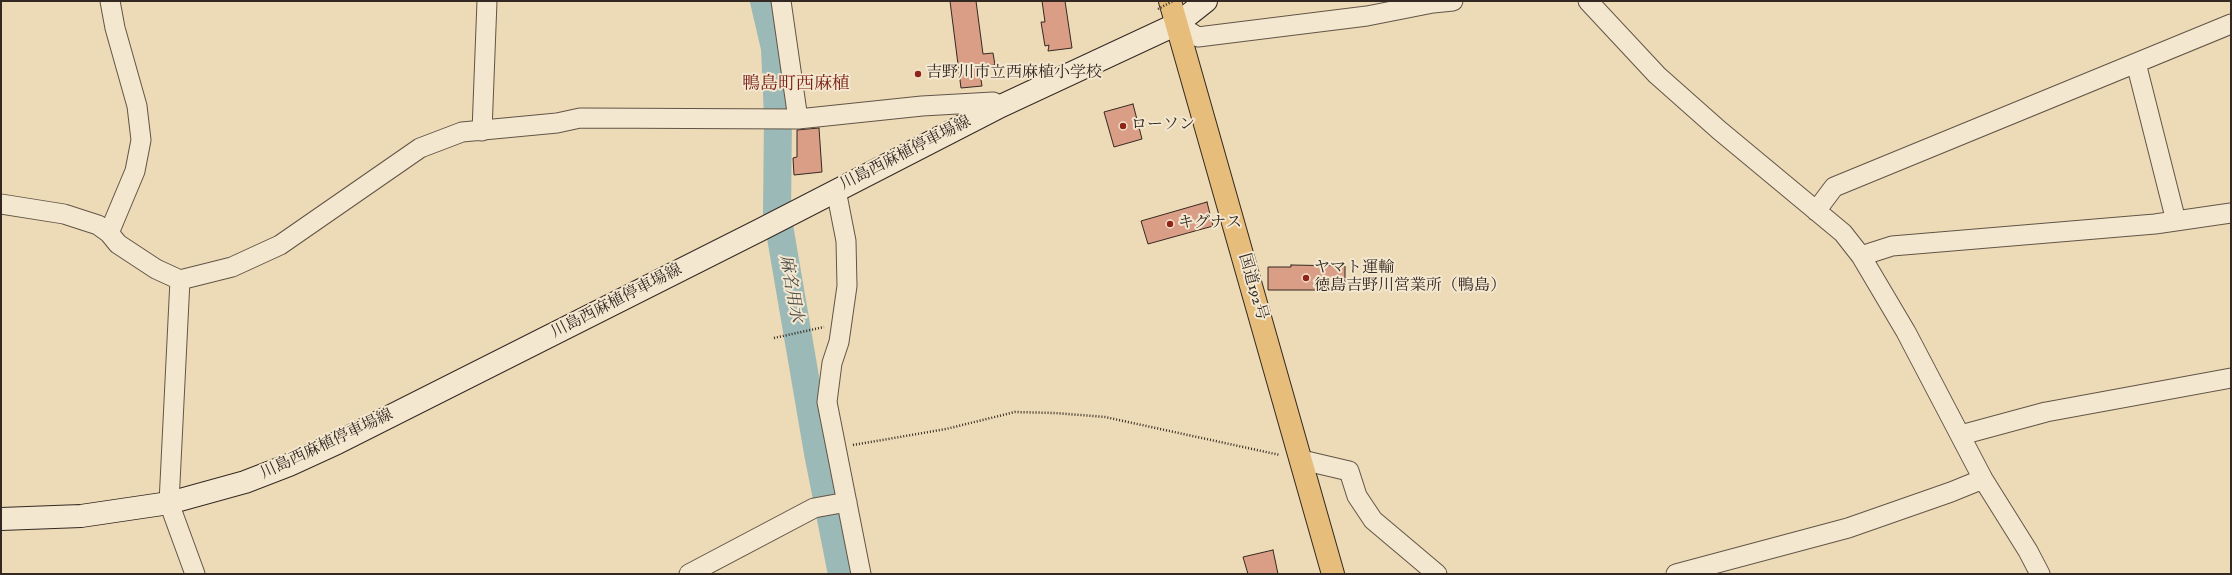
<!DOCTYPE html>
<html>
<head>
<meta charset="utf-8">
<style>
	body { margin:0 }
	#map { position:relative; width:2232px; height:575px; overflow:hidden; background:#eddab6; font-family:"IM FELL English",serif }
	canvas { display:block }
	.frame { position:absolute; inset:0; border:2px solid #342922; pointer-events:none }
</style>
</head>
<body>
<div id="map">
<canvas width="2232" height="575"></canvas>
<div class="frame"></div>
</div>
<script>
const c = document.querySelector('canvas').getContext('2d');
c.lineJoin = 'round';
const poly = rows => new Path2D(rows.map(r => 'M' + r).join(''));
function strokePath(path, color, width, dash) { c.strokeStyle = color; c.lineWidth = width; c.lineCap = dash ? 'butt' : 'round'; c.setLineDash(dash || []); c.stroke(path); }
function paint(path, color) { c.fillStyle = color; c.fill(path, 'evenodd'); }
function write(font, color, halo, rows, align = 'center') {
  c.font = font + ' "IM FELL English","Noto Serif JP",serif'; c.lineWidth = 4; c.setLineDash([]); c.textBaseline = 'middle'; c.strokeStyle = halo; c.fillStyle = color; for (const [text, x, y, turn = 0] of rows) {
    c.save(); c.translate(x, y); c.rotate((+turn || 0) * Math.PI / 180); c.textAlign = isNaN(turn) ? turn : align; if (halo) c.strokeText(text, 0, 0); c.fillText(text, 0, 0); c.restore();
  }
}
strokePath(poly([
	[764,1,775,48,778,118,777,214,818,453,842,574]
]), '#9bb9b6', 28);
const building = poly([
	[950,1,976,1,983,54,993,53,995,65,979,67,982,86,961,88,950,1],
	[1042,1,1065,1,1072,48,1048,51,1049,45,1045,46,1041,22,1045,22,1042,1],
	[1133,104,1142,139,1114,147,1104,112,1133,104],
	[819,128,822,172,794,175,793,158,797,157,797,130,819,128],
	[1207,202,1213,226,1148,244,1141,221,1207,202],
	[1291,265,1345,266,1345,290,1268,290,1268,267,1291,267,1291,265],
	[1273,550,1278,574,1248,574,1243,557,1273,550]
]);
paint(building, '#da9d86');
strokePath(building, '#342922', 1);
const minor = poly([
	[781,1,798,119],
	[1588,1,1657,75,1719,130,1843,233,1861,256,1906,332,1983,479,2028,551,2040,574],
	[1177,24,1198,37,1367,16,1433,3,1453,1],
	[2136,63,2176,221],
	[482,131,487,1],
	[836,190,846,241,847,286,839,342,832,363,827,402,861,574],
	[1,204,64,214,98,225,109,233,118,244,156,269,180,280,232,267,280,245,420,148,462,132,557,123,580,118,798,119,922,106,993,102,1001,106],
	[1816,211,1834,187,2231,24],
	[109,233,135,171,141,140,137,106,115,28,110,1],
	[1861,256,1892,246,2155,224,2231,213],
	[180,280,169,503,195,574],
	[1961,435,2046,412,2231,378],
	[1302,460,1349,471,1357,496,1373,520,1437,574],
	[689,574,814,508,847,502],
	[1676,574,1848,528,1951,492,1983,479]
]);
const secondary = poly([
	[1,519,81,516,169,503,245,482,289,465,337,443,760,230,1001,106,1177,24,1206,1]
]);
const trunk = poly([
	[1170,1,1333,574]
]);
strokePath(minor, '#625547', 21);
strokePath(secondary, '#342922', 24);
strokePath(trunk, '#342922', 24);
strokePath(poly([
	[774,338,824,327],
	[853,445,946,429,1015,412,1055,413,1105,417,1280,455]
]), '#342922', 2.5, [1, 2]);
strokePath(minor, '#f3e7d0', 19);
strokePath(secondary, '#f3e7d0', 22);
strokePath(trunk, '#e6bd7b', 22);
strokePath(poly([
	[1158,9,1173,1]
]), '#342922', 2.5, [1, 2]);
for (const [x, y, r, color] of [
	[918,74,4,"#8f2418"],
	[1123,126,4,"#8f2418"],
	[1170,224,4,"#8f2418"],
	[1306,278,4,"#8f2418"]
]) { const dot = new Path2D(); dot.arc(x, y, r, 0, 2 * Math.PI); c.fillStyle = color; c.fill(dot); strokePath(dot, '#f3e7d0', 1.5); }
write('16px', '#342922', '#f3e7d0', [
	["吉野川市立西麻植小学校",926,74],
	["ローソン",1131,126],
	["キグナス",1178,224],
	["ヤマト運輸",1314,269],
	["徳島吉野川営業所（鴨島）",1314,287]
], 'left');
write('16px', '#342922', '#f3e7d0', [
	["川島西麻植停車場線",906,154,-27],
	["国道192号",1252,287,74],
	["川島西麻植停車場線",617,302,-27],
	["川島西麻植停車場線",327,445,-25]
]);
write('italic 17px', '#4e4d47', '#f3e7d0', [
	["麻名用水",790,289,80]
]);
write('18px', '#7a1f14', '#f3e7d0', [
	["鴨島町西麻植",796,85]
]);
</script>
</body>
</html>
